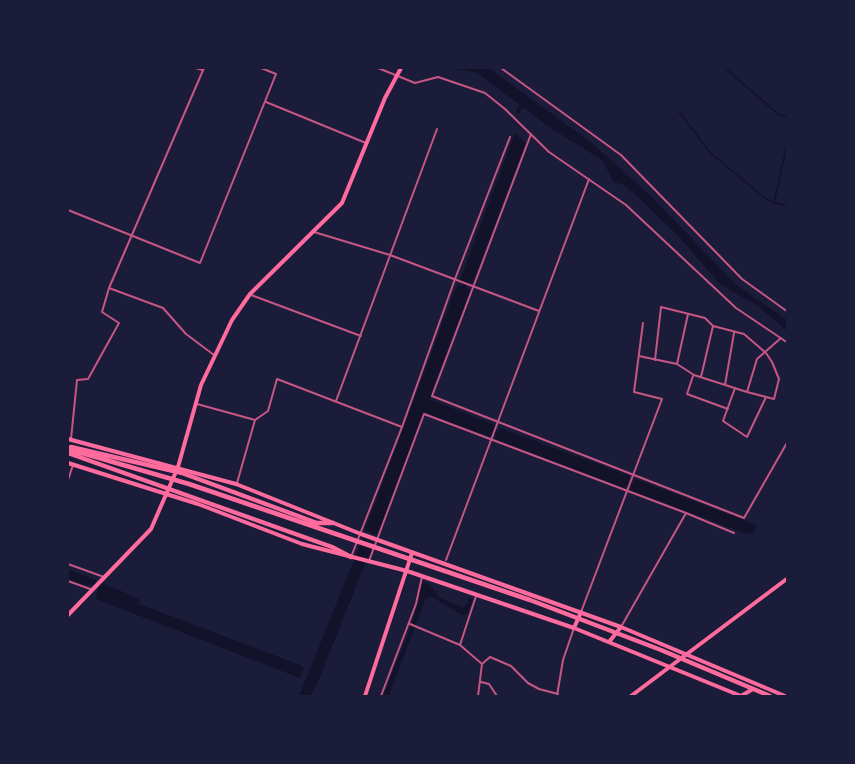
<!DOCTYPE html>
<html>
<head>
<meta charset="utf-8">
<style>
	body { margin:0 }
	#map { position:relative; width:855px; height:764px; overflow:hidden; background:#1b1b3a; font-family:"Public Sans",sans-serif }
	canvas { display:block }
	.frame { position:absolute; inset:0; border:69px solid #1b1b3a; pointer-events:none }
</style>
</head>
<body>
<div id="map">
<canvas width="855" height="764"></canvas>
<div class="frame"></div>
</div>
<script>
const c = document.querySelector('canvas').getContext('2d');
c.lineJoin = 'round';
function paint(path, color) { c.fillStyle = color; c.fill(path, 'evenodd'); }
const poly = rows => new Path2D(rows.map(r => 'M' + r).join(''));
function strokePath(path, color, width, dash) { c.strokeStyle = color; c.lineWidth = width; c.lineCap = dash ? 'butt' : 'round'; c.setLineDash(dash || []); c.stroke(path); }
paint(poly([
	[451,68,490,69,593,144,653,198,735,284,787,320,787,331,758,306,720,284,682,240,634,193,622,184,614,182,602,160,546,125,524,107,518,114,516,112,519,104,477,73],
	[515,133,526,143,472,284,467,284,466,288,470,290,429,399,495,425,494,430,499,431,500,428,630,476,628,481,633,483,635,479,757,525,754,533,747,534,630,490,632,486,627,484,624,488,495,439,496,434,492,433,490,437,424,412,377,535,365,530,455,290,458,285,462,286,464,282,460,280],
	[363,538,373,544,317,684,310,696,299,696],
	[68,569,128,594,140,600,139,604,300,665,304,668,300,678,96,599,98,588,94,584,85,586,68,580],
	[422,581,429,584,440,598,462,607,465,606,470,598,473,599,468,613,462,615,432,597,426,598,390,692,391,696,383,696,413,622]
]), '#12122b');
strokePath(poly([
	[725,68,778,114,788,117],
	[679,112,709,151,728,168,769,201,788,206],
	[774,203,788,140]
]), '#12122b', 1.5);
strokePath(poly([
	[195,68,203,70],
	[378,68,415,83,438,77,485,93,505,109,549,152,626,205,736,308,788,343],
	[501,68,621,155,742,279,788,312],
	[266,102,366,143],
	[531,134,432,396,744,518,788,441],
	[68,210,200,263,276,74,261,68],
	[314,232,390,255,539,311],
	[109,288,163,308,186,334,214,355],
	[251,295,361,336],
	[639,356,677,364,694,375,747,392,757,359,781,338],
	[655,360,661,307,705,318,713,326,744,334,766,353,772,362,779,379,774,399,747,392],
	[677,364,688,314],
	[693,376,687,394,728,409],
	[701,377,713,326],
	[725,385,734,333],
	[735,388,723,421,747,437,766,397],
	[336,401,437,129],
	[197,404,255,420],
	[71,439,77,380,88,379,119,323,102,312,109,288,204,68],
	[68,480,73,465],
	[237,483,255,420,268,411,277,379,402,427],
	[351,557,402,427,455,279,510,137],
	[446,560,589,179],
	[369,561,424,414,686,513],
	[68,564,104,577],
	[68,581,93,590],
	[476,596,460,645,482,664],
	[581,612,662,399,634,392,643,323],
	[410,624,460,645],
	[621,627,686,513,734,533],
	[481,682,489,684,497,696],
	[381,696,416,604,422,577],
	[478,696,482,664,490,657,511,666,528,683,539,689,558,694],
	[557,696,563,660,574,628]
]), '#c65784', 2);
strokePath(poly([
	[68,439,236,484,361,534,621,627,785,696],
	[68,463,198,504,302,544,407,571,574,628,741,696],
	[68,615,151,529,178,467,201,385,232,320,250,294,342,203,385,98,401,68],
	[574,628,581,612],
	[609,642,621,627],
	[741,696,753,689]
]), '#ff6b9d', 4);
strokePath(poly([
	[365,696,412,553],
	[631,696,788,578]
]), '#ff6b9d', 4);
strokePath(poly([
	[71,447,182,473,317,523,333,523],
	[68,449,189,484,530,600,661,650,770,696],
	[68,453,332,547,351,557]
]), '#ff6b9d', 4.5);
</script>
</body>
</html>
